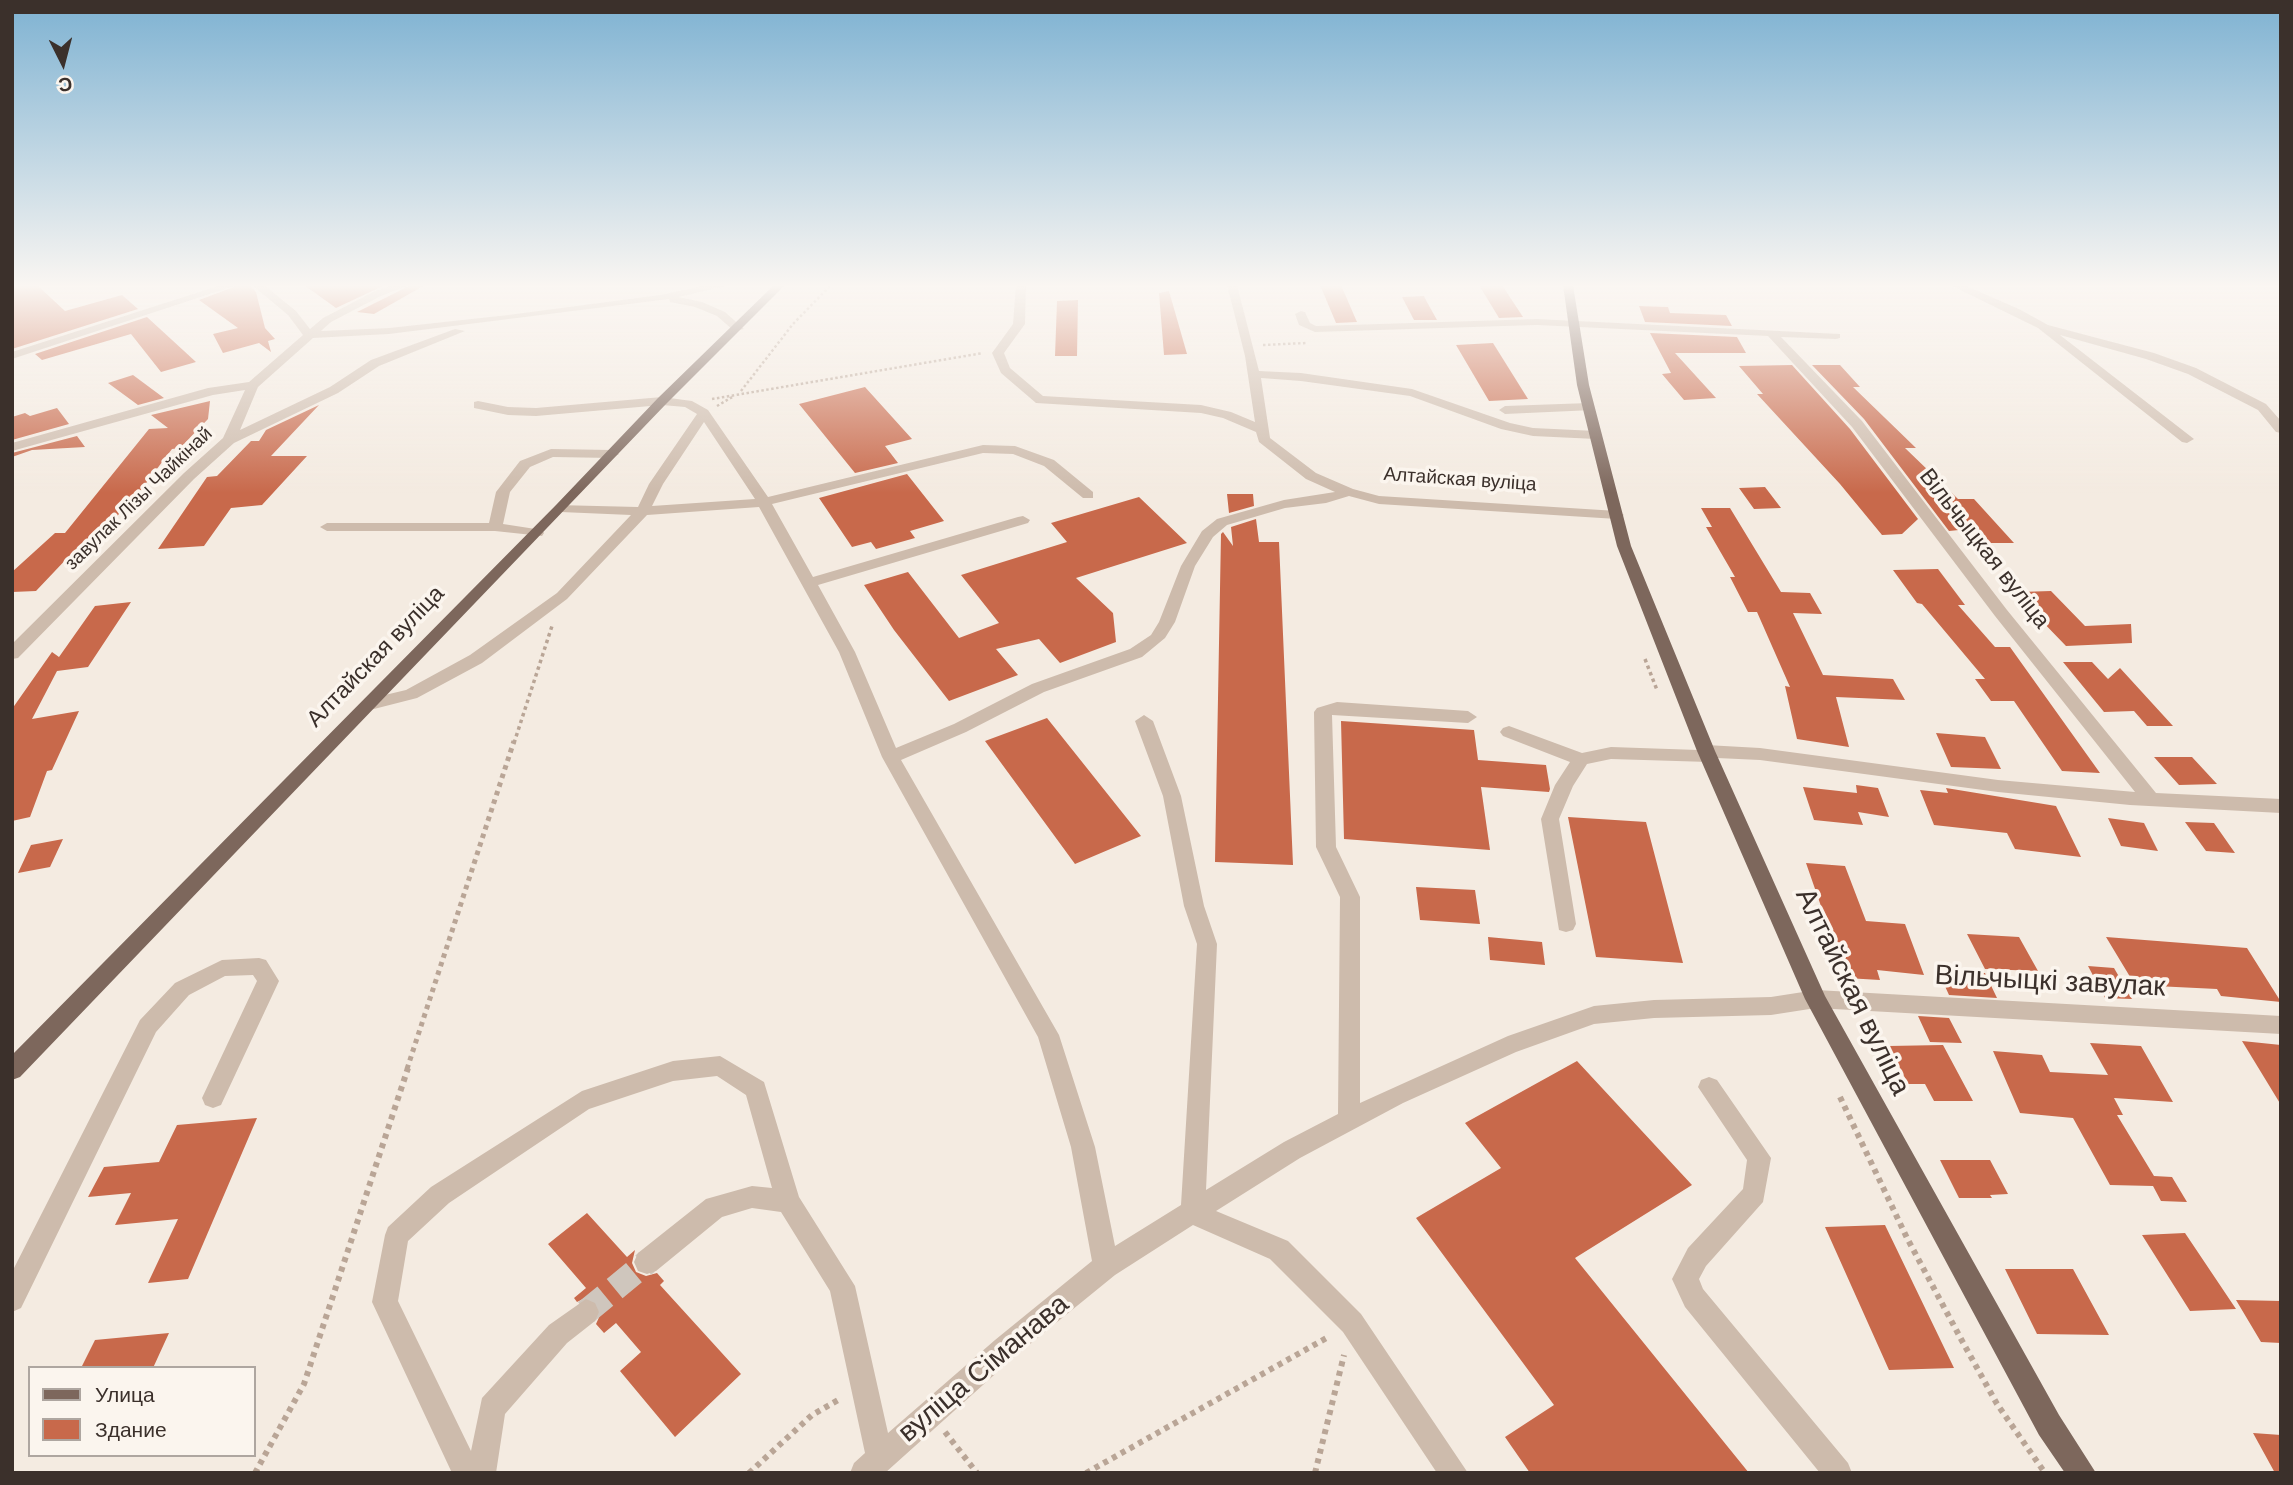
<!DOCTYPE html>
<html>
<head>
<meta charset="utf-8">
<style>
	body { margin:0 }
	#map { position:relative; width:2293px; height:1485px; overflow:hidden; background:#f4ebe1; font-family:Helvetica,sans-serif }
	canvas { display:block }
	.frame { position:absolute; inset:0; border:14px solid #3b302b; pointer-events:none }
	.legend { position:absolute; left:28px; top:1366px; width:228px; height:91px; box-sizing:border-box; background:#fbf5ee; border:2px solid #aea6a0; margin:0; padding:9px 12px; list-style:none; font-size:21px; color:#3b302b }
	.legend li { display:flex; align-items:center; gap:14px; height:35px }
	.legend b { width:35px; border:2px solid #aea6a0 }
	.north { position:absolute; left:28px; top:28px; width:70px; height:70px; -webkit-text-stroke:5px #fbf5ee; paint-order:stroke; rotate:174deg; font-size:19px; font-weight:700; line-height:28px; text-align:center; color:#3b302b }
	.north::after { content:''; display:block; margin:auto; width:24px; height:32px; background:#3b302b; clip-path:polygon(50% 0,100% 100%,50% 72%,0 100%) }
</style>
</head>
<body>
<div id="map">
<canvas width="2293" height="1485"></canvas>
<div class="frame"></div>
<ul class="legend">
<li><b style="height:9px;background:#7d675c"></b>Улица</li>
<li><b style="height:19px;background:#c8694b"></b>Здание</li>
</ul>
<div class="north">С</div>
</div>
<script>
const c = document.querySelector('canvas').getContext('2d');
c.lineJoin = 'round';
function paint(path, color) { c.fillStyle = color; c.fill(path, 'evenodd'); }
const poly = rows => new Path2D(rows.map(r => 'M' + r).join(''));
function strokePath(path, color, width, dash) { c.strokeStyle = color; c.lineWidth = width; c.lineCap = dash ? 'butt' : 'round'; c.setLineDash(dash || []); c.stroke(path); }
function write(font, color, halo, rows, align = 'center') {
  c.font = font + ' Helvetica,sans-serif'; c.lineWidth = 7; c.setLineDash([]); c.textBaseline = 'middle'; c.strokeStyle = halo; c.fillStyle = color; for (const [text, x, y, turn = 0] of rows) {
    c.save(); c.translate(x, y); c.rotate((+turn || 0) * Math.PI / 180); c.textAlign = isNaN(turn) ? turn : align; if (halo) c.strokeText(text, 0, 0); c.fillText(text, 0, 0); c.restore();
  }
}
paint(poly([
	[12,285,37,285,65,311,122,295,138,309,12,349],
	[239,285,249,285,256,292,265,328,275,339,268,341,271,352,259,343,223,353,213,334,238,328,199,300],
	[304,285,385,285,336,308],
	[411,285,425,285,374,314,357,312],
	[1320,285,1341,285,1357,322,1336,323],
	[1479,285,1502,285,1523,317,1499,318],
	[1169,291,1187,354,1164,355,1159,293],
	[1424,296,1427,302,1437,320,1414,320,1402,297],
	[1078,300,1077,356,1055,356,1057,301],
	[1639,306,1668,307,1670,313,1726,315,1732,326,1645,322],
	[147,317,196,362,161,372,131,334,42,360,35,354],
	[1650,333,1737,337,1746,353,1675,353,1716,398,1684,400,1662,374,1671,373],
	[1493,343,1528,399,1489,401,1456,345],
	[1792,365,1850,429,1918,519,1902,534,1882,535,1840,484,1757,394,1763,394,1739,366],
	[1812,365,1840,365,1860,387,1853,387,1916,448,1905,448,1958,499,1974,499,2014,543,1980,543,1969,529,1949,531,1864,419],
	[133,375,164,398,138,405,108,383],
	[865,387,912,439,885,446,898,463,855,473,799,404],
	[210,401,208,419,180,448,172,449,134,499,113,520,108,520,72,553,36,591,12,592,12,572,55,533,65,533,149,429,168,428,151,415],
	[319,405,271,456,307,456,262,505,231,508,204,546,158,549,207,477,217,476,251,441,259,441,266,430],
	[57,408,69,424,12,440,12,417,25,413,30,416],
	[77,436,85,447,32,450,12,457,12,453],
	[907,474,944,521,910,531,915,538,876,549,871,542,852,547,819,498],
	[1765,487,1781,508,1754,509,1739,488],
	[1227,494,1253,494,1254,506,1229,513],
	[1139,497,1187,543,1076,578,1113,613,1116,642,1060,663,1039,639,996,649,1018,675,949,701,894,630,864,585,908,572,959,638,999,623,961,575,1067,542,1051,523],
	[1701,508,1730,508,1781,592,1810,593,1822,614,1793,613,1823,675,1893,679,1905,700,1836,697,1849,747,1797,739,1785,686,1790,687,1757,612,1748,612,1730,577,1735,577,1706,527,1712,527],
	[1256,519,1259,542,1279,542,1293,865,1215,862,1221,534,1223,532,1233,546,1231,527],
	[1938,569,1965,605,1958,605,1995,647,2010,647,2100,773,2062,771,2014,701,1991,701,1975,679,1985,679,1922,604,1917,603,1893,570],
	[2051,591,2085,626,2131,624,2132,643,2066,646,2037,616,2042,615,2020,592],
	[131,602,88,667,57,671,32,719,79,711,52,770,47,771,30,817,12,821,12,709,52,652,59,657,95,606],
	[2063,662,2092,662,2108,679,2120,668,2173,726,2147,726,2134,711,2104,712],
	[1047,718,1141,836,1075,864,985,741],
	[1341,721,1474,730,1478,760,1546,765,1550,789,1549,792,1481,787,1490,850,1344,839],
	[1936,733,1985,737,2001,769,1951,767],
	[2154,757,2192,757,2217,784,2179,785],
	[1856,785,1878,788,1889,817,1858,812,1863,825,1814,820,1803,787,1857,793],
	[1946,788,2056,806,2081,857,2015,849,2007,833,1934,825,1920,790,1948,793],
	[1568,817,1646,822,1683,963,1596,957],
	[2108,818,2144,823,2158,851,2121,846],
	[2185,822,2214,823,2235,853,2206,851],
	[63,839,50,867,18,873,31,845],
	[1806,863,1845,866,1866,921,1905,924,1924,975,1877,970,1880,980,1846,978],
	[1416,887,1475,890,1480,924,1420,920],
	[1967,934,2019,937,2038,971,1985,969],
	[1488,937,1542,942,1545,965,1490,960],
	[2106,937,2247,948,2281,1002,2221,996,2217,989,2135,985],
	[2088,966,2114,968,2132,999,2105,998],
	[1938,971,1985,973,1997,998,1949,995],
	[1918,1016,1949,1018,1962,1043,1930,1042],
	[2242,1041,2281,1045,2281,1105],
	[2090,1043,2141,1046,2173,1102,2114,1098,2123,1115,2117,1115,2154,1176,2172,1177,2187,1202,2161,1201,2153,1186,2110,1185,2073,1118,2020,1113,1993,1051,2042,1055,2050,1072,2108,1075],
	[1943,1045,1973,1101,1934,1101,1925,1084,1908,1084,1889,1046],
	[1577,1061,1692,1185,1575,1258,1749,1473,1530,1473,1505,1437,1554,1405,1416,1218,1501,1168,1465,1123],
	[257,1118,188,1279,148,1283,178,1219,115,1225,131,1193,88,1197,104,1167,159,1162,177,1125],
	[1940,1160,1990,1160,2008,1194,1990,1195,1992,1198,1959,1198],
	[587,1213,627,1257,635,1250,632,1263,636,1272,646,1276,657,1273,664,1281,660,1285,741,1374,675,1437,620,1371,641,1352,616,1323,604,1333,596,1324,601,1313,597,1302,587,1297,577,1302,574,1298,586,1288,548,1244],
	[1885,1225,1954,1368,1889,1370,1825,1227],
	[2185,1233,2236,1309,2190,1311,2142,1235],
	[2005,1269,2073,1269,2109,1335,2037,1334],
	[2236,1300,2281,1301,2281,1343,2261,1342],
	[169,1333,153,1368,81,1368,95,1340],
	[2253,1433,2281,1435,2281,1473,2275,1473]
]), '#c8694b');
strokePath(poly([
	[586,1312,647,1262]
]), '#cfc6bd', 25, [25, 12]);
strokePath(poly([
	[1263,345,1306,343],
	[741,391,793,324,831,285],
	[712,399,983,353],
	[717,406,734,396]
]), '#b9a596', 2.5, [2.5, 2.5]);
strokePath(poly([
	[1645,659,1657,690],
	[514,743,552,626]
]), '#b9a596', 3.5, [3.5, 3.5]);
strokePath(poly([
	[407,1069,514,741]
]), '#b9a596', 5, [4.5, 4.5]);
strokePath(poly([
	[1840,1097,1907,1238,1961,1339,1997,1404,2045,1473],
	[945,1432,977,1473],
	[255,1473,304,1384,408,1068],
	[749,1473,812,1415,840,1399],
	[1086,1473,1330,1336],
	[1315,1473,1344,1355]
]), '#b9a596', 6, [5, 5]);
paint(poly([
	[221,285,237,285,12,359,12,352,221,285],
	[252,285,264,285,296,311,310,329,323,318,373,292,393,285,409,285,381,296,331,322,321,331,389,328,508,315,660,295,707,285,729,285,679,297,702,302,725,312,744,329,734,331,717,316,695,307,670,302,669,299,389,334,313,338,258,387,240,430,330,387,371,360,455,329,465,331,379,366,338,393,234,443,194,479,18,658,12,659,12,644,184,473,223,438,245,390,213,395,12,451,12,443,208,388,249,382,303,335,288,315,252,285],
	[1016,285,1026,285,1025,324,1004,353,1010,368,1043,396,1201,405,1231,412,1255,422,1245,356,1227,285,1237,285,1259,371,1301,373,1412,389,1510,423,1533,428,1596,431,1602,435,1596,439,1533,436,1501,429,1410,396,1301,381,1261,378,1270,438,1316,473,1353,489,1379,496,1617,511,1624,515,1617,519,1379,504,1349,496,1326,503,1285,508,1227,525,1213,537,1195,566,1175,622,1165,638,1142,657,1044,692,966,732,901,760,1059,1035,1095,1147,1115,1246,1181,1205,1197,944,1184,906,1163,796,1135,721,1144,715,1153,721,1181,796,1204,906,1217,944,1206,1190,1284,1142,1338,1114,1340,897,1316,847,1314,712,1317,708,1337,702,1468,711,1477,717,1468,723,1332,715,1336,847,1360,897,1360,1103,1508,1036,1594,1006,1654,1000,1771,997,1816,990,2281,1016,2281,1034,1816,1008,1771,1015,1654,1018,1594,1024,1516,1052,1403,1103,1300,1158,1216,1211,1288,1241,1361,1314,1468,1473,1437,1473,1343,1332,1270,1259,1193,1225,1115,1275,1013,1358,885,1473,850,1473,854,1463,865,1453,830,1291,781,1212,752,1208,722,1217,656,1271,647,1274,638,1271,634,1262,638,1253,706,1199,752,1186,772,1188,746,1095,717,1076,673,1081,589,1109,449,1203,408,1241,398,1301,471,1451,482,1398,549,1325,586,1299,595,1303,599,1312,595,1321,567,1343,505,1414,496,1473,452,1473,372,1302,385,1235,388,1227,431,1187,582,1091,673,1061,720,1056,764,1082,799,1197,855,1286,888,1433,995,1340,1092,1261,1071,1147,1038,1037,882,757,839,652,759,507,647,515,567,599,482,663,417,698,370,710,362,704,364,700,406,690,470,655,557,593,631,515,561,512,556,511,556,505,638,507,649,484,697,414,685,407,662,405,536,416,508,415,474,408,474,402,478,401,508,407,536,408,662,397,692,401,708,410,768,497,983,445,1015,446,1054,460,1093,492,1093,498,1083,498,1044,466,1013,454,983,453,772,504,813,577,1018,517,1023,516,1030,520,1028,523,818,585,855,652,896,748,954,724,1032,684,1130,649,1151,635,1159,622,1181,566,1202,531,1217,519,1284,500,1335,492,1306,479,1259,442,1256,432,1223,418,1201,413,1036,403,1001,373,992,353,1013,324,1016,285],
	[704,422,755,499,652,506,663,484,704,422],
	[1950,285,1964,285,2019,309,2048,325,2154,353,2196,368,2266,404,2281,421,2281,433,2276,432,2258,410,2188,374,2146,359,2060,335,2194,439,2187,443,2182,442,2038,328,1950,285],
	[1301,311,1305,312,1310,323,1316,326,1537,319,1840,334,1840,338,1836,339,1781,337,1862,421,2007,610,2156,793,2281,799,2281,813,2130,805,1998,792,1760,760,1717,758,1709,762,1611,759,1587,764,1573,786,1559,819,1576,924,1573,930,1566,932,1559,930,1541,819,1555,785,1570,762,1503,736,1500,732,1503,728,1509,726,1582,753,1611,747,1698,750,1706,745,1760,748,1998,780,2135,792,1995,616,1852,427,1768,336,1537,325,1315,332,1299,325,1295,314,1301,311],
	[1589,403,1593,404,1593,410,1505,414,1499,410,1505,406,1589,403],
	[551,449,612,450,619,454,612,458,553,457,530,467,510,492,503,524,542,530,544,533,542,536,495,531,327,531,320,527,327,523,489,523,496,492,520,461,551,449],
	[259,958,266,960,279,981,221,1105,213,1108,205,1105,202,1098,257,981,253,975,225,976,189,995,156,1032,21,1308,12,1312,12,1272,140,1020,175,983,222,960,259,958],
	[1709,1077,1717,1080,1771,1158,1763,1202,1706,1266,1699,1279,1703,1289,1848,1463,1852,1473,1820,1473,1685,1307,1672,1279,1688,1248,1743,1189,1747,1160,1698,1087,1701,1080,1709,1077]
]), '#cdbbac');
paint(poly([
	[774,285,785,285,666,404,20,1077,12,1080,12,1055,556,505,658,398,774,285],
	[1563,285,1573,285,1589,385,1631,546,1715,751,1825,996,2059,1415,2096,1473,2065,1473,2039,1435,1805,999,1697,751,1617,546,1577,385,1563,285]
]), '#7d675c');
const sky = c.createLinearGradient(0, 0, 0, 493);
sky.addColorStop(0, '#7eb2d2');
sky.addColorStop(0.58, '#faf6f2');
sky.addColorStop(1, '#faf6f200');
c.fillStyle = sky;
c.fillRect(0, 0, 2293, 493);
write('19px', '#3b302b', '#fbf5ee', [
	["Алтайская вуліца",1460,480,4],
	["завулак Лізы Чайкінай",139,499,-44]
]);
write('23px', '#3b302b', '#fbf5ee', [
	["Вільчыцкая вуліца",1984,549,52],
	["Алтайская вуліца",376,657,-46]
]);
write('28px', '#3b302b', '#fbf5ee', [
	["Вільчыцкі завулак",2050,982,3],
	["Алтайская вуліца",1852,992,64],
	["вуліца Сіманава",984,1369,-40]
]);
</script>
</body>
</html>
